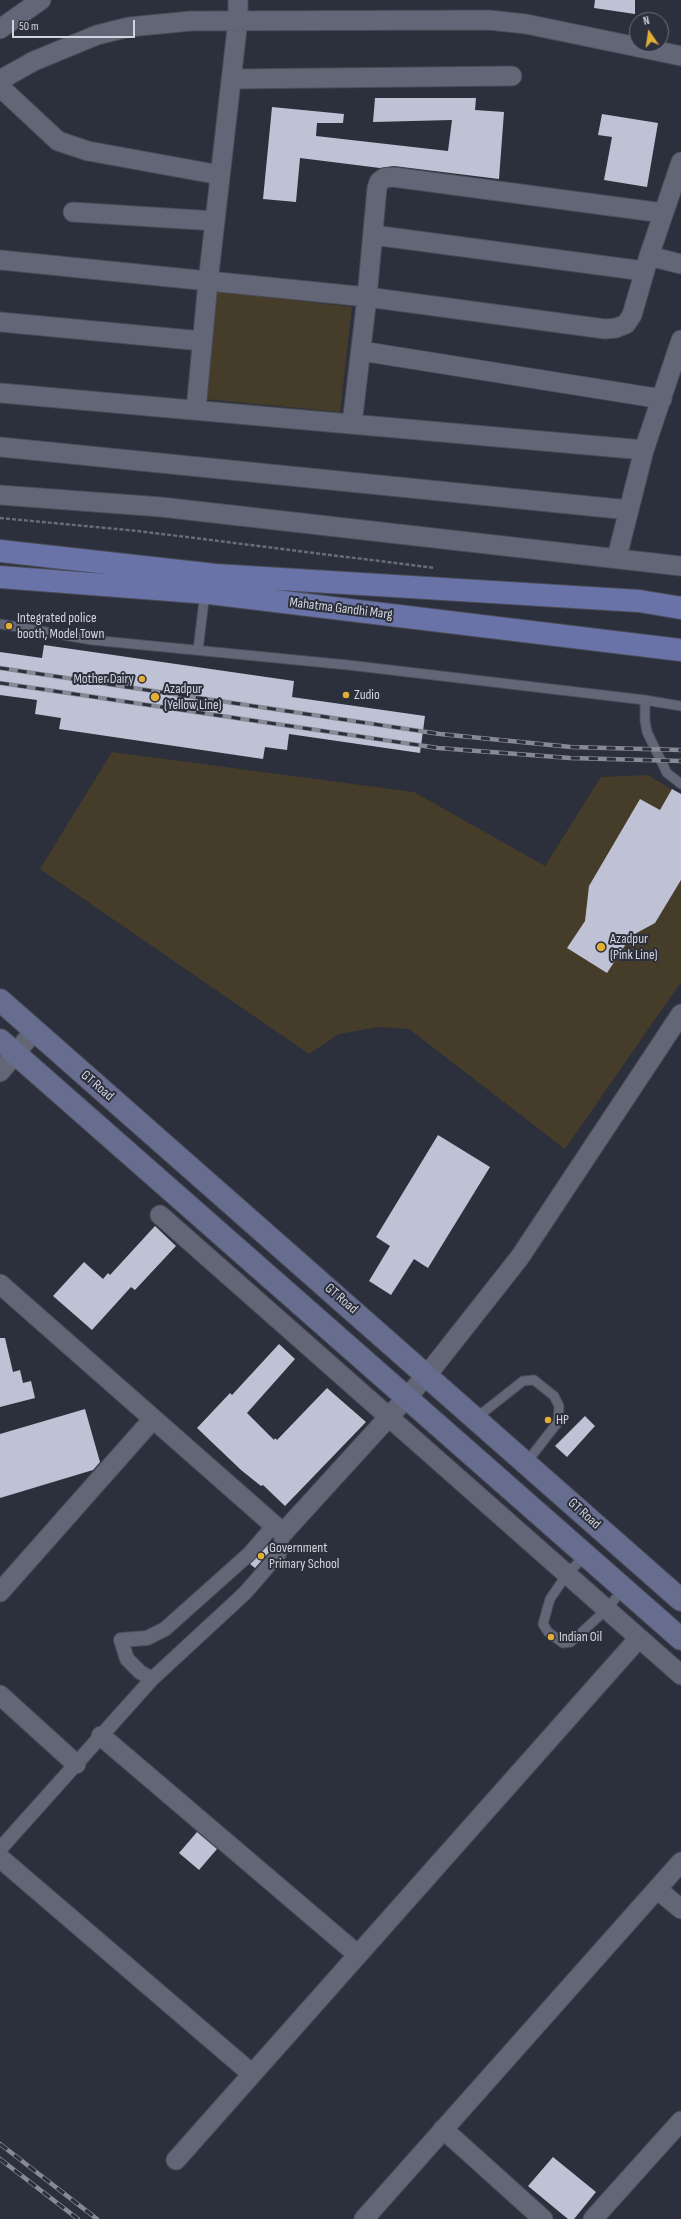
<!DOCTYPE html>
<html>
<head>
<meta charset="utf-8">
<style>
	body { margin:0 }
	#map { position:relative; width:681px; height:2219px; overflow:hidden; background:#2c2f3c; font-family:"Sofia Sans Condensed",sans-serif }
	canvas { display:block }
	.north { position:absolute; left:629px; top:12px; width:40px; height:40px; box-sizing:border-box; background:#2c2f3c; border:1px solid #6e717c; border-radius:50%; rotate:347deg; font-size:11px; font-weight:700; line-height:16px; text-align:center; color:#d2d4dd }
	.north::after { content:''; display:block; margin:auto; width:14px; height:18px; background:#e3ae35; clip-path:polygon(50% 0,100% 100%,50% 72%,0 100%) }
	.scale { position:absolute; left:12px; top:20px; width:123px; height:18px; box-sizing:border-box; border:2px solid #d2d4dd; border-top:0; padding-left:5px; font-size:12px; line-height:14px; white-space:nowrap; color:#d2d4dd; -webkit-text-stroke:3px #2c2f3c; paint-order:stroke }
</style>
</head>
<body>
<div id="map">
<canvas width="681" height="2219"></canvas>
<div class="north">N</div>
<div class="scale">50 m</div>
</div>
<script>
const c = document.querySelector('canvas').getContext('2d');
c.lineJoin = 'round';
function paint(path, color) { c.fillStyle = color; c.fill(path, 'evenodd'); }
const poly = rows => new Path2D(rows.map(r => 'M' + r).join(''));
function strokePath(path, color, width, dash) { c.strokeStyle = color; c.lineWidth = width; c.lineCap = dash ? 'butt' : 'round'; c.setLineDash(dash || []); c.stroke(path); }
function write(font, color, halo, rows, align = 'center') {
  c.font = font + ' "Sofia Sans Condensed",sans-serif'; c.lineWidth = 4; c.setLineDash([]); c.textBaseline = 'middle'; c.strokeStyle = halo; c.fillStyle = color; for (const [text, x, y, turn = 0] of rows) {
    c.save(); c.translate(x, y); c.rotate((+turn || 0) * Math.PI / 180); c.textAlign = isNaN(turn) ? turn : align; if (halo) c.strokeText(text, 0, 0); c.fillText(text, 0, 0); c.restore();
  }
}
paint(poly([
	[210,290,352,307,340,412,204,399],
	[112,752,414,792,545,866,601,777,648,775,681,795,681,982,565,1149,409,1029,379,1027,339,1034,309,1054,40,869]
]), '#463c2a');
paint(poly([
	[595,0,635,0,635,14,594,8],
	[375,98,476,98,475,110,504,112,499,179,394,166,380,168,300,158,296,202,263,199,272,107,344,114,343,123,317,123,316,136,448,151,452,120,373,122],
	[602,114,658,123,647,187,604,180,612,137,598,135],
	[44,645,294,681,292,697,425,716,420,753,289,734,287,750,265,747,263,759,59,729,61,718,35,714,37,700,0,695,0,652,42,658],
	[672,789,681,794,681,880,655,923,631,936,607,973,567,948,585,921,589,886,640,799,660,810],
	[438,1135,490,1167,428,1268,414,1259,391,1295,369,1281,390,1246,376,1237],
	[155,1226,176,1246,135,1290,131,1287,92,1330,53,1296,84,1262,103,1279,108,1273,110,1275],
	[0,1338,5,1338,13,1372,20,1370,23,1383,31,1381,35,1398,0,1407],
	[279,1344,295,1359,247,1413,274,1440,275,1438,277,1440,327,1388,366,1422,285,1506,263,1485,261,1486,241,1470,197,1428,230,1393,232,1395],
	[85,1409,100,1462,93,1470,0,1498,0,1434],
	[585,1416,595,1426,567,1457,555,1446],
	[270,1543,272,1545,271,1550,255,1568,250,1564],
	[197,1832,217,1849,199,1870,179,1853],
	[553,2157,596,2192,574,2219,568,2219,528,2186]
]), '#bec2d4');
const service = poly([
	[0,624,92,640,348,665,645,700,681,706],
	[198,650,205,592],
	[645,700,645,721,647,732,667,773,681,784],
	[476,1418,523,1381,534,1380,554,1396,559,1406,558,1422,526,1463],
	[585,1556,567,1574,550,1599,543,1624,548,1632,563,1643,571,1642,607,1609,623,1589]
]);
const pedestrian = poly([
	[152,1679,140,1672,127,1659,121,1640,147,1638,165,1629,249,1554,274,1525],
	[0,1849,152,1679,245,1593,279,1554,283,1533]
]);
const minor = poly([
	[0,29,41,0],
	[231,79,512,76],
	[0,80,34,61,97,35,129,27,191,21,489,20,526,24,681,56],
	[0,87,58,141,88,151,220,175],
	[73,212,215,221],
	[373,235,644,271],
	[649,256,681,264],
	[0,260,367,297,605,329,616,328,626,324,632,315,649,256,681,162],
	[0,322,202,341],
	[361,351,662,399],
	[0,393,644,450],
	[196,410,208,282,238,20,238,0],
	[352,424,367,297,377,188,379,182,384,178,393,177,663,213],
	[0,447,629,510],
	[0,495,161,507,681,566],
	[617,557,644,450,681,340],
	[0,1072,35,1030],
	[160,1215,681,1675],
	[0,1284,283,1533,427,1375,520,1257,681,1014],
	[0,1592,153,1419],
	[0,1695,76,1764],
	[101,1736,358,1955],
	[0,1858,252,2074],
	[657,1889,681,1909],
	[443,2129,543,2219],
	[176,2160,639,1638],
	[364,2219,681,1862],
	[593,2219,681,2121]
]);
const secondary = poly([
	[0,1000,681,1600],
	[0,1040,681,1639]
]);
const primary = poly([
	[0,551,215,575,639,601,681,608],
	[0,577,209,593,681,650]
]);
strokePath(service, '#494c57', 11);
strokePath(pedestrian, '#494c57', 16);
strokePath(minor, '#494c57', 21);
strokePath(secondary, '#494c57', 24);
strokePath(primary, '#494c57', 24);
strokePath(poly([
	[0,518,138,531,435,568]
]), '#696c78', 2.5, [4, 2]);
strokePath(service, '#636676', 9);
strokePath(pedestrian, '#636676', 14);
strokePath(minor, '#636676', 19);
strokePath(secondary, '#666d8e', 22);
strokePath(primary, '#6a73a7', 22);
const rail = poly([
	[0,668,440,734,571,747,681,750],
	[0,683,438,748,570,758,681,761],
	[0,2144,97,2219],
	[0,2159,78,2219]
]);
strokePath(rail, '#878a95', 4.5);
strokePath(rail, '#2c2f3c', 3, [9]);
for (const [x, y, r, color] of [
	[9,626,4,"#e3ae35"],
	[142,679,4,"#e3ae35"],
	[346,695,4,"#e3ae35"],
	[155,697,5,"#e3ae35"],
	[601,947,5,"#e3ae35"],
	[548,1420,4,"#e3ae35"],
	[261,1556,4,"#e3ae35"],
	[551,1637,4,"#e3ae35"]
]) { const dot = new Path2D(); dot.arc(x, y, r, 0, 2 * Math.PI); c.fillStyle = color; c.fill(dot); strokePath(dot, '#2c2f3c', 1.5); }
write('14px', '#d2d4dd', '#2c2f3c', [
	["Mahatma Gandhi Marg",341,609,7],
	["GT Road",97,1086,41],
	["GT Road",341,1299,41],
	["GT Road",584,1514,42]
]);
write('14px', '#d2d4dd', '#2c2f3c', [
	["Integrated police",17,618],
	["booth, Model Town",17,634],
	["Mother Dairy",134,679,"right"],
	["Azadpur",164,689],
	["(Yellow Line)",164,705],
	["Zudio",354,695],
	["Azadpur",610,939],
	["(Pink Line)",610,955],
	["HP",556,1420],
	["Government",269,1548],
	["Primary School",269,1564],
	["Indian Oil",559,1637]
], 'left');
</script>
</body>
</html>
